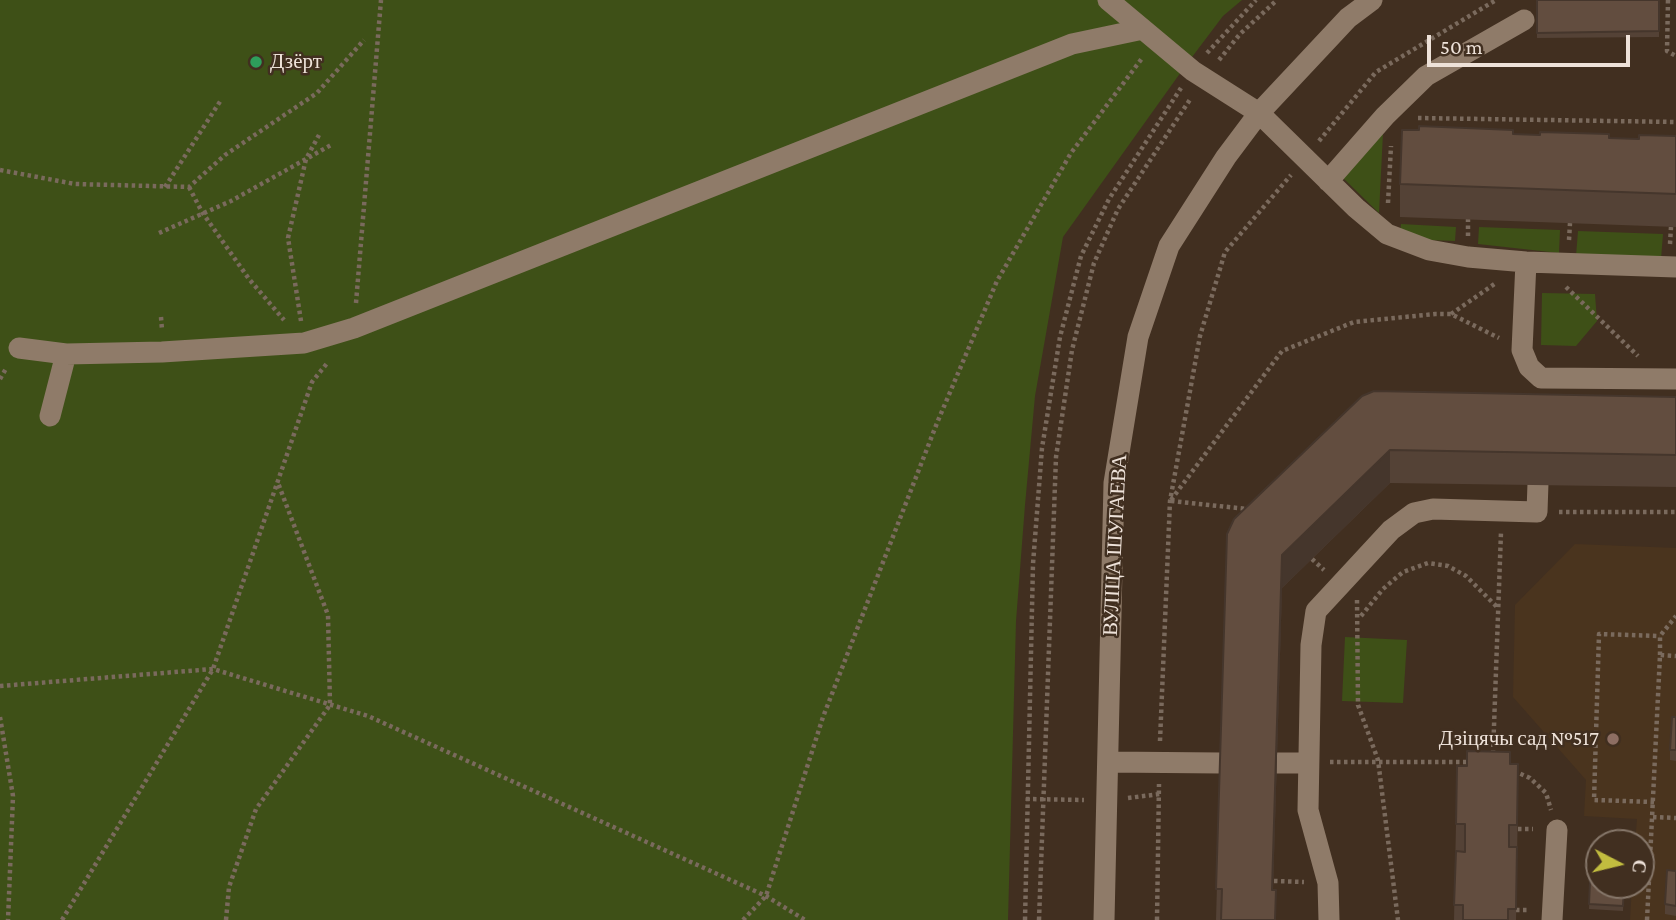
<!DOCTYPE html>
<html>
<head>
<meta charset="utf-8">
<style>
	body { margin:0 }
	#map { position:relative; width:1676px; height:920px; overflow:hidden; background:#412f20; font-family:"Crimson Pro",serif }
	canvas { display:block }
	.north { position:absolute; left:1585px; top:829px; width:70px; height:70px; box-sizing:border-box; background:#412f20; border:2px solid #86776a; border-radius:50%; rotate:97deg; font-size:19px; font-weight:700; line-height:28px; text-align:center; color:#eee2d9 }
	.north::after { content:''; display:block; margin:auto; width:24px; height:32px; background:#c2bd3f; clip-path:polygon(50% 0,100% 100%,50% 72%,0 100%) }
	.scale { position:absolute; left:1427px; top:35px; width:203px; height:32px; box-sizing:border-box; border:4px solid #eee2d9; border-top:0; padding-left:9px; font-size:21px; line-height:24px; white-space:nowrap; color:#eee2d9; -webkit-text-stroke:5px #412f20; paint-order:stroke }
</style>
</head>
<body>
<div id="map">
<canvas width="1676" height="920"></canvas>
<div class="north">С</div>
<div class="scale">50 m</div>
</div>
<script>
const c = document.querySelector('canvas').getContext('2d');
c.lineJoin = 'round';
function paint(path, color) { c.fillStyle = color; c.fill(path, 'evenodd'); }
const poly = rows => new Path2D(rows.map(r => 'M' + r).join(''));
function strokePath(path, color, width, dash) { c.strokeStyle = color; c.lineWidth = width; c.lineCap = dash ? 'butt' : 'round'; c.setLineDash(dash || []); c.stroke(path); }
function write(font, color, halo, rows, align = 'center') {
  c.font = font + ' "Crimson Pro",serif'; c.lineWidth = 5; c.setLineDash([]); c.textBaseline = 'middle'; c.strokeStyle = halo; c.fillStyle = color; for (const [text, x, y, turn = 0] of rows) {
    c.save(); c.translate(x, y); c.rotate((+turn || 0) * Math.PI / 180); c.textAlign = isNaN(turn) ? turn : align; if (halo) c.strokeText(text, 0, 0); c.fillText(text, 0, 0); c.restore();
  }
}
paint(poly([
	[1575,544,1676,548,1676,920,1630,920,1632,885,1641,885,1641,843,1635,843,1637,819,1584,816,1586,780,1513,697,1515,605]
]), '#4a341e');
paint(poly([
	[0,0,1242,0,1223,16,1186,65,1063,237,1035,396,1025,505,1016,621,1008,920,0,920],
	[1383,133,1379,213,1342,177],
	[1401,224,1456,227,1455,241,1428,240,1400,233],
	[1479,227,1560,230,1559,253,1478,244],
	[1578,231,1663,234,1661,259,1576,256],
	[1542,293,1595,294,1597,321,1576,346,1541,345],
	[1345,637,1407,640,1403,703,1342,701]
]), '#3e5017');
strokePath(poly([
	[1668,0,1667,51,1676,56],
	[1207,53,1256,0],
	[1219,60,1240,34,1277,0],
	[1418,118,1676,122],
	[1319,141,1376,72,1496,0],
	[0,170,75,184,189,187,225,155,317,93,364,40],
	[165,187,221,100],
	[189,187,202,212,249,279,284,320],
	[1388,203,1391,146],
	[159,233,231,201,331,145],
	[1468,236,1468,219],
	[1569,240,1570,223],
	[1670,244,1671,227],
	[1566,287,1638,356],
	[356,303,381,0],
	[1451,314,1496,283],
	[161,317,162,330],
	[301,321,288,238,306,159,319,135],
	[0,379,7,367],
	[1171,500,1282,351,1354,322,1435,314,1451,314,1499,338],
	[1171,501,1247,509],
	[1559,512,1676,512],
	[1312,559,1324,570],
	[1357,600,1358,705,1378,760,1398,920],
	[1361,616,1383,589,1403,572,1428,563,1448,566,1466,576,1497,607],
	[1660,655,1660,636,1676,616],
	[0,686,213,669,368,716,766,896,805,920],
	[0,717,13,796,8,920],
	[1160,741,1170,501,1200,336,1225,252,1291,175],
	[1493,754,1501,532],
	[1330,762,1472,762],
	[1514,771,1530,778,1546,793,1551,810],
	[1128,798,1160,794],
	[1026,799,1084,800],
	[1654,802,1594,800,1599,634,1660,636],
	[1653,817,1676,818],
	[1518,829,1533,829],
	[1274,881,1304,882],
	[1516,910,1529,910],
	[62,920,213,669,312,382,328,362],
	[226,920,229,887,256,809,330,705,328,615,278,483],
	[743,920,766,896,823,717,937,423,997,281,1071,153,1143,57],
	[1025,920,1033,564,1042,448,1060,337,1081,256,1109,199,1181,88],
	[1039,920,1056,457,1072,350,1094,263,1118,209,1191,98],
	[1157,920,1159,784],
	[1647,920,1660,655,1676,656]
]), '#7a6a5d', 4.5, [3.5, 3.5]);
strokePath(poly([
	[1108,0,1193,71,1259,113,1356,208,1387,234,1429,250,1468,257,1526,262,1676,267],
	[1328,181,1385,116,1426,76,1524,20],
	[1526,262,1522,350,1529,367,1541,378,1676,379],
	[19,348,66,354,162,352,304,343,354,328,1072,44,1143,29],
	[50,416,66,354],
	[1108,762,1221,763],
	[1277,763,1308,763],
	[1104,920,1114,483,1138,337,1169,246,1226,157,1259,113,1348,18,1372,0],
	[1329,920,1328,883,1308,810,1311,645,1316,611,1391,530,1414,513,1433,509,1537,512,1538,483],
	[1552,920,1557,830]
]), '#8f7b69', 21);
paint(poly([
	[1537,0,1659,0,1659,37,1537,38],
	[1513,134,1639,139,1676,136,1676,227,1400,217,1400,184],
	[1362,396,1676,397,1676,487,1390,483,1282,588,1273,890,1276,920,1216,920,1227,534],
	[1676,717,1676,761,1670,760,1670,750],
	[1510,764,1518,797,1516,920,1454,920,1456,824],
	[1591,860,1624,885,1623,911,1589,909],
	[1676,871,1676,916,1665,914,1665,904]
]), '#544236');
paint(poly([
	[1390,450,1390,483,1282,588,1272,920,1282,555]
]), '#45362c');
const building = poly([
	[1537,0,1659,0,1659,31,1537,33,1537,0],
	[1419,126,1513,130,1513,134,1540,135,1540,132,1609,134,1609,138,1639,139,1639,135,1676,136,1676,194,1400,184,1402,130,1419,130,1419,126],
	[1374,391,1676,397,1676,455,1390,450,1282,555,1272,890,1276,890,1275,920,1221,920,1222,889,1216,889,1227,534,1234,519,1362,396,1374,391],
	[1672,717,1676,717,1676,750,1670,750,1672,717],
	[1467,751,1510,752,1510,764,1518,764,1517,825,1509,825,1509,847,1517,847,1516,909,1508,909,1508,920,1463,920,1463,905,1454,905,1456,851,1465,852,1465,824,1456,824,1457,766,1467,766,1467,751],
	[1591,860,1599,860,1599,885,1624,885,1623,906,1589,904,1591,860],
	[1667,870,1676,871,1676,906,1665,904,1667,870]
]);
paint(building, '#624d3f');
strokePath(building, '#45362c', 2);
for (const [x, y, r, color] of [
	[256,62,7,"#2e9e5b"],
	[1613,739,7,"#8d6e63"]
]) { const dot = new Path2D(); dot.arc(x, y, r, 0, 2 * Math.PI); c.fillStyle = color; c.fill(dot); strokePath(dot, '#412f20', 2.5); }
write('21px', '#eee2d9', '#412f20', [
	["Дзёрт",270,62],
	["Дзіцячы сад №517",1599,739,"right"]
], 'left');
write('21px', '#eee2d9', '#412f20', [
	["ВУЛІЦА ШУГАЕВА",1115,545,-87]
]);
</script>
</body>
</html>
